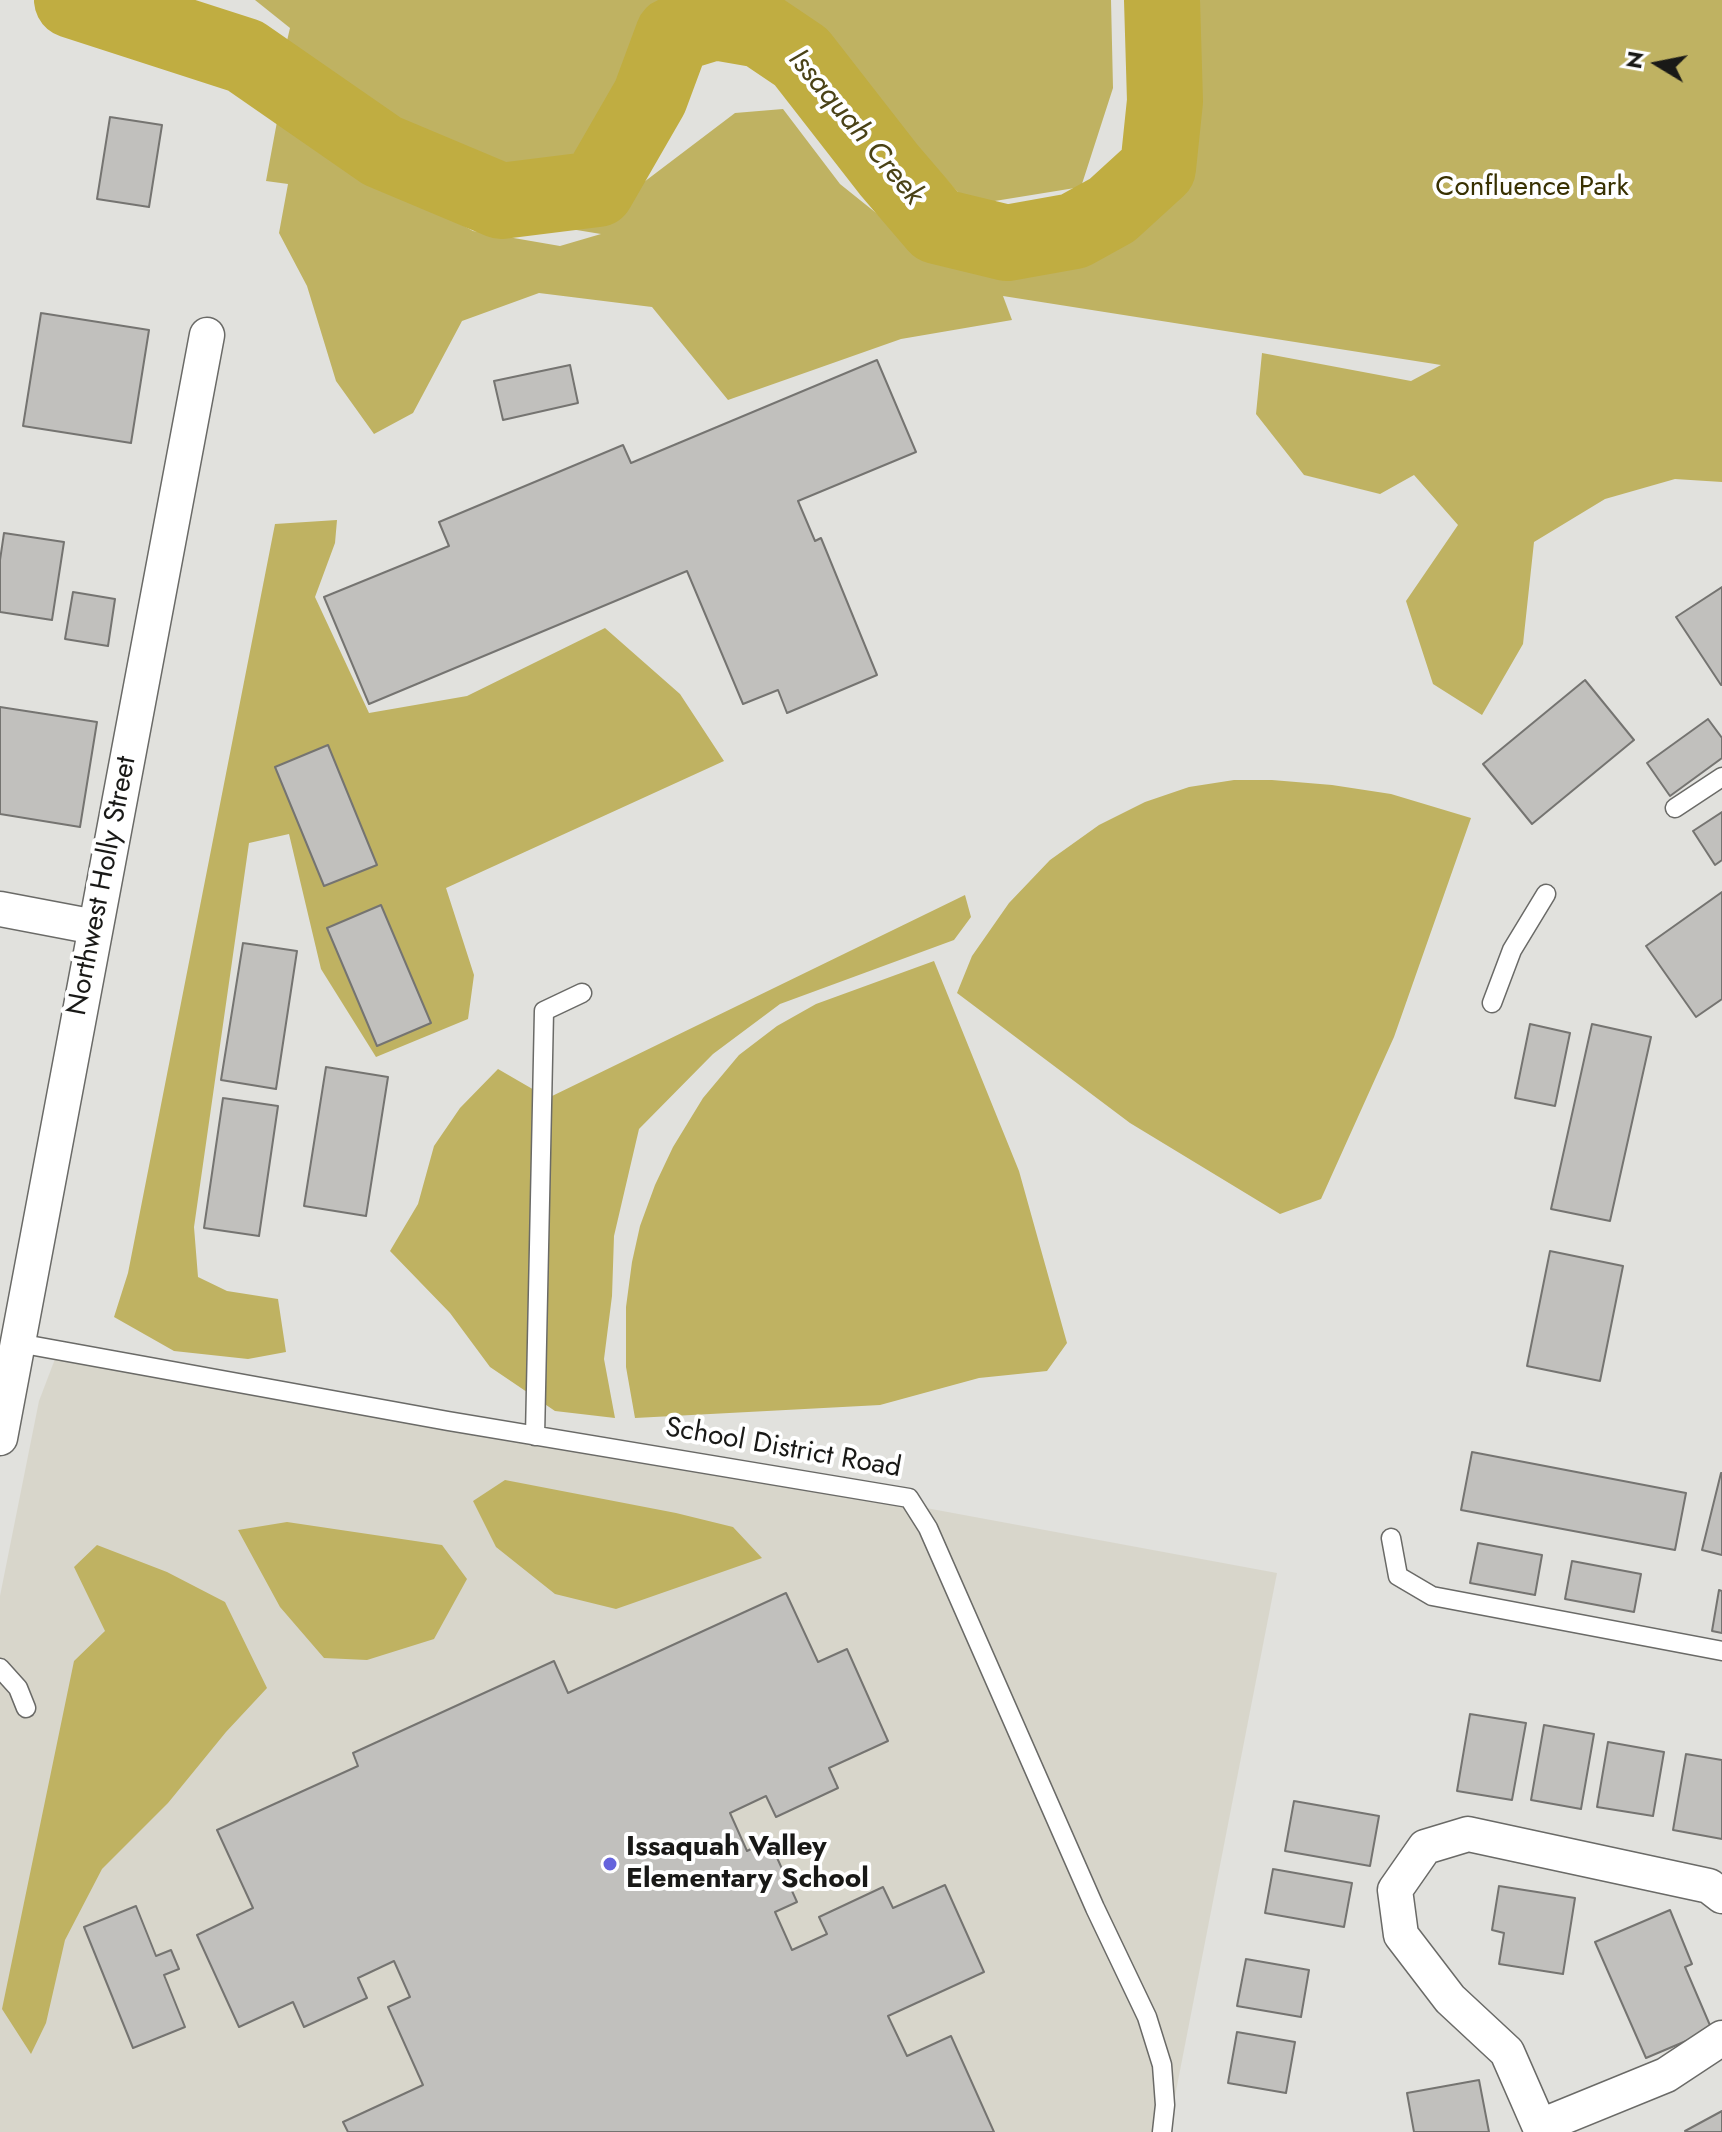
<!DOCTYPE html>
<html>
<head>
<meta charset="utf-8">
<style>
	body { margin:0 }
	#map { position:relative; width:1722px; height:2132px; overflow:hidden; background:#e1e1dd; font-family:Jost,sans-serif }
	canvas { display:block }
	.north { position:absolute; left:1618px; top:24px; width:80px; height:80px; -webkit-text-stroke:6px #fff; paint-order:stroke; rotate:280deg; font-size:22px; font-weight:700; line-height:32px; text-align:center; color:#191917 }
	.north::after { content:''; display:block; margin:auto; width:28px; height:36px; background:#191917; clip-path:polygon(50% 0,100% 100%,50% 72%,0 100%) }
</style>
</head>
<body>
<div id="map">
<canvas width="1722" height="2132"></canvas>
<div class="north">N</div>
</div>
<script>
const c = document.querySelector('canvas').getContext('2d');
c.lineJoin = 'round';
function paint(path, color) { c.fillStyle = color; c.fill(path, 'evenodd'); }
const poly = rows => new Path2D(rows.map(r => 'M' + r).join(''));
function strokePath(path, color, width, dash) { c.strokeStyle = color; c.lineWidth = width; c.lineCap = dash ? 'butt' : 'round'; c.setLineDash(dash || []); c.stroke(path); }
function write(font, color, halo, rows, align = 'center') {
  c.font = font + ' Jost,sans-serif'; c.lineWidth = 8; c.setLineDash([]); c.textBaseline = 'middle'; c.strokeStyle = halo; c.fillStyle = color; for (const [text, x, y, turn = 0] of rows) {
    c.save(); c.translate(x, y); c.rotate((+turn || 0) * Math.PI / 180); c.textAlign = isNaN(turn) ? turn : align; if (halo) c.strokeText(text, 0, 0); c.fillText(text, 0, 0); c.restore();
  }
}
paint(poly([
	[55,1359,316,1395,1277,1573,1168,2132,0,2132,0,1596,39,1401]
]), '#d8d6cb');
paint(poly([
	[255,0,662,0,587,154,499,177,399,132,286,45,290,28],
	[770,0,1111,0,1113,88,1081,187,970,205,900,130,834,39],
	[1185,0,1722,0,1722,482,1675,479,1605,499,1534,542,1523,644,1482,715,1433,684,1406,601,1458,525,1414,475,1380,494,1304,475,1256,414,1262,353,1411,381,1441,365,1003,296,1012,320,901,339,728,400,652,307,539,293,462,321,413,413,374,434,336,381,307,286,279,233,288,184,266,181,279,111,498,208,615,204,735,113,783,109,840,184,921,249,1057,263,1132,225,1188,156],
	[430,207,430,206,601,234,560,246,473,231],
	[337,520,335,543,315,597,369,713,467,696,605,628,680,694,724,761,446,888,474,975,468,1019,376,1057,321,969,289,834,249,843,194,1227,198,1277,227,1291,278,1299,286,1352,248,1359,174,1351,114,1317,128,1273,275,524],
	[1234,780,1272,780,1332,785,1391,794,1471,818,1394,1037,1321,1199,1280,1214,1130,1123,957,993,972,956,1009,903,1050,860,1099,825,1145,802,1189,787],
	[965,895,971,917,954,940,780,1004,713,1054,639,1129,614,1236,612,1296,604,1359,615,1418,555,1411,490,1367,450,1313,390,1251,418,1204,434,1146,460,1108,498,1069,548,1098],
	[934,961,1019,1171,1067,1343,1047,1371,979,1378,880,1405,635,1418,626,1367,626,1307,632,1262,640,1226,655,1185,673,1147,703,1098,739,1055,777,1026,816,1004],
	[505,1480,676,1513,733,1527,762,1558,616,1609,555,1594,496,1547,473,1501],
	[287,1522,442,1545,467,1579,434,1639,367,1660,324,1658,280,1607,238,1530],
	[97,1545,167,1572,225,1602,267,1688,226,1732,168,1803,102,1869,65,1940,46,2023,31,2054,2,2009,74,1661,105,1631,74,1567]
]), '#bfb262');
strokePath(poly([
	[72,0,245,56,382,151,501,201,597,189,650,97,673,35,715,22,761,30,801,57,889,170,937,226,1007,243,1074,231,1112,210,1158,168,1165,101,1162,0]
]), '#c0ad41', 76);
const building = poly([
	[110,117,162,125,149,207,97,199,110,117],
	[41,313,149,330,131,443,23,426,41,313],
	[877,360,916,452,798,501,815,541,821,538,877,675,787,713,778,690,743,704,687,571,369,704,324,597,449,546,439,522,623,445,631,463,877,360],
	[570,365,578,403,503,420,494,381,570,365],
	[4,533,64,542,52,620,0,612,0,560,4,533],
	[1722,587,1722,685,1721,685,1676,617,1722,587],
	[73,592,115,599,108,646,65,639,73,592],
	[1585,680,1634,740,1532,824,1483,764,1585,680],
	[0,707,97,722,80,827,0,814,0,707],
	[1708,719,1722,738,1722,758,1670,796,1647,763,1708,719],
	[328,745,377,865,324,886,275,767,328,745],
	[1722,812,1722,860,1715,865,1693,831,1722,812],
	[1722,892,1722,999,1696,1017,1646,946,1722,892],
	[381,905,431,1023,377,1046,327,928,381,905],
	[243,943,297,951,276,1089,221,1080,243,943],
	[1530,1024,1570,1033,1555,1106,1515,1098,1530,1024],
	[1592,1024,1651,1037,1610,1221,1551,1209,1592,1024],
	[326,1067,388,1077,366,1216,304,1206,326,1067],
	[223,1098,278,1106,259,1236,204,1228,223,1098],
	[1550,1251,1623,1266,1600,1381,1527,1366,1550,1251],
	[1472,1452,1686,1493,1675,1550,1461,1510,1472,1452],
	[1721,1473,1722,1473,1722,1555,1702,1550,1721,1473],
	[1478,1543,1542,1555,1535,1595,1470,1583,1478,1543],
	[1572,1561,1641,1574,1634,1612,1565,1599,1572,1561],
	[1719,1590,1722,1591,1722,1633,1712,1631,1719,1590],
	[786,1593,818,1662,847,1649,888,1741,829,1768,838,1788,776,1817,766,1796,730,1813,747,1851,769,1840,797,1902,775,1912,792,1950,827,1934,819,1917,883,1887,893,1908,945,1885,984,1972,888,2016,907,2056,951,2036,994,2132,348,2132,343,2122,423,2085,388,2007,410,1997,394,1961,358,1978,367,1998,304,2027,293,2002,239,2027,197,1935,253,1908,217,1830,358,1766,353,1753,554,1661,568,1693,786,1593],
	[1470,1714,1526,1723,1512,1800,1457,1791,1470,1714],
	[1544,1725,1594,1734,1581,1809,1531,1800,1544,1725],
	[1608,1742,1664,1752,1653,1816,1597,1807,1608,1742],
	[1686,1754,1722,1760,1722,1839,1673,1830,1686,1754],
	[1294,1801,1379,1816,1370,1866,1285,1851,1294,1801],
	[1273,1869,1352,1883,1344,1927,1265,1913,1273,1869],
	[1499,1886,1575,1898,1563,1974,1499,1964,1504,1933,1492,1930,1499,1886],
	[136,1906,156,1956,171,1950,179,1969,164,1975,185,2027,133,2048,84,1927,136,1906],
	[1670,1910,1692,1964,1685,1967,1712,2030,1646,2058,1595,1942,1670,1910],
	[1246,1959,1309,1970,1301,2017,1237,2006,1246,1959],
	[1237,2032,1295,2042,1286,2093,1228,2083,1237,2032],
	[1479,2080,1489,2132,1414,2132,1407,2093,1479,2080],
	[1722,2111,1722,2132,1686,2132,1685,2131,1722,2111]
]);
paint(building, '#c1c0bd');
strokePath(building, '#757471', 2);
const service = poly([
	[1675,808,1722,777],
	[1492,1003,1512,950,1546,894],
	[18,1343,448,1421,909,1498,928,1528,1095,1908,1147,2017,1162,2065,1165,2105,1162,2132],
	[535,1436,544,1011,582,993],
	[1391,1538,1398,1576,1432,1596,1722,1651],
	[0,1668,18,1688,26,1708]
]);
const minor = poly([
	[0,909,95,927],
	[0,1438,207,335],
	[1541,2126,1666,2075,1722,2038],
	[1542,2132,1507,2052,1450,1999,1401,1935,1395,1890,1425,1847,1468,1834,1709,1886,1722,1896]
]);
strokePath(service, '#6a6a67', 21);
strokePath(minor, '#6a6a67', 37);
strokePath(service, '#fff', 18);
strokePath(minor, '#fff', 34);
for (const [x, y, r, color] of [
	[610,1864,8,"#6563dc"]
]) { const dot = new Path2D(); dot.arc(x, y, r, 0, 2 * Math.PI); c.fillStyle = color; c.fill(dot); strokePath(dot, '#fff', 3); }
write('28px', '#383001', '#fff', [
	["Confluence Park",1532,188]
]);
write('28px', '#191917', '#fff', [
	["Northwest Holly Street",103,886,-79],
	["School District Road",783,1449,10]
]);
write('bold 28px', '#191917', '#fff', [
	["Issaquah Valley",626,1848],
	["Elementary School",626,1880]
], 'left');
write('italic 30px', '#4a4216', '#fff', [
	["Issaquah Creek",855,128,50]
]);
</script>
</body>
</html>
